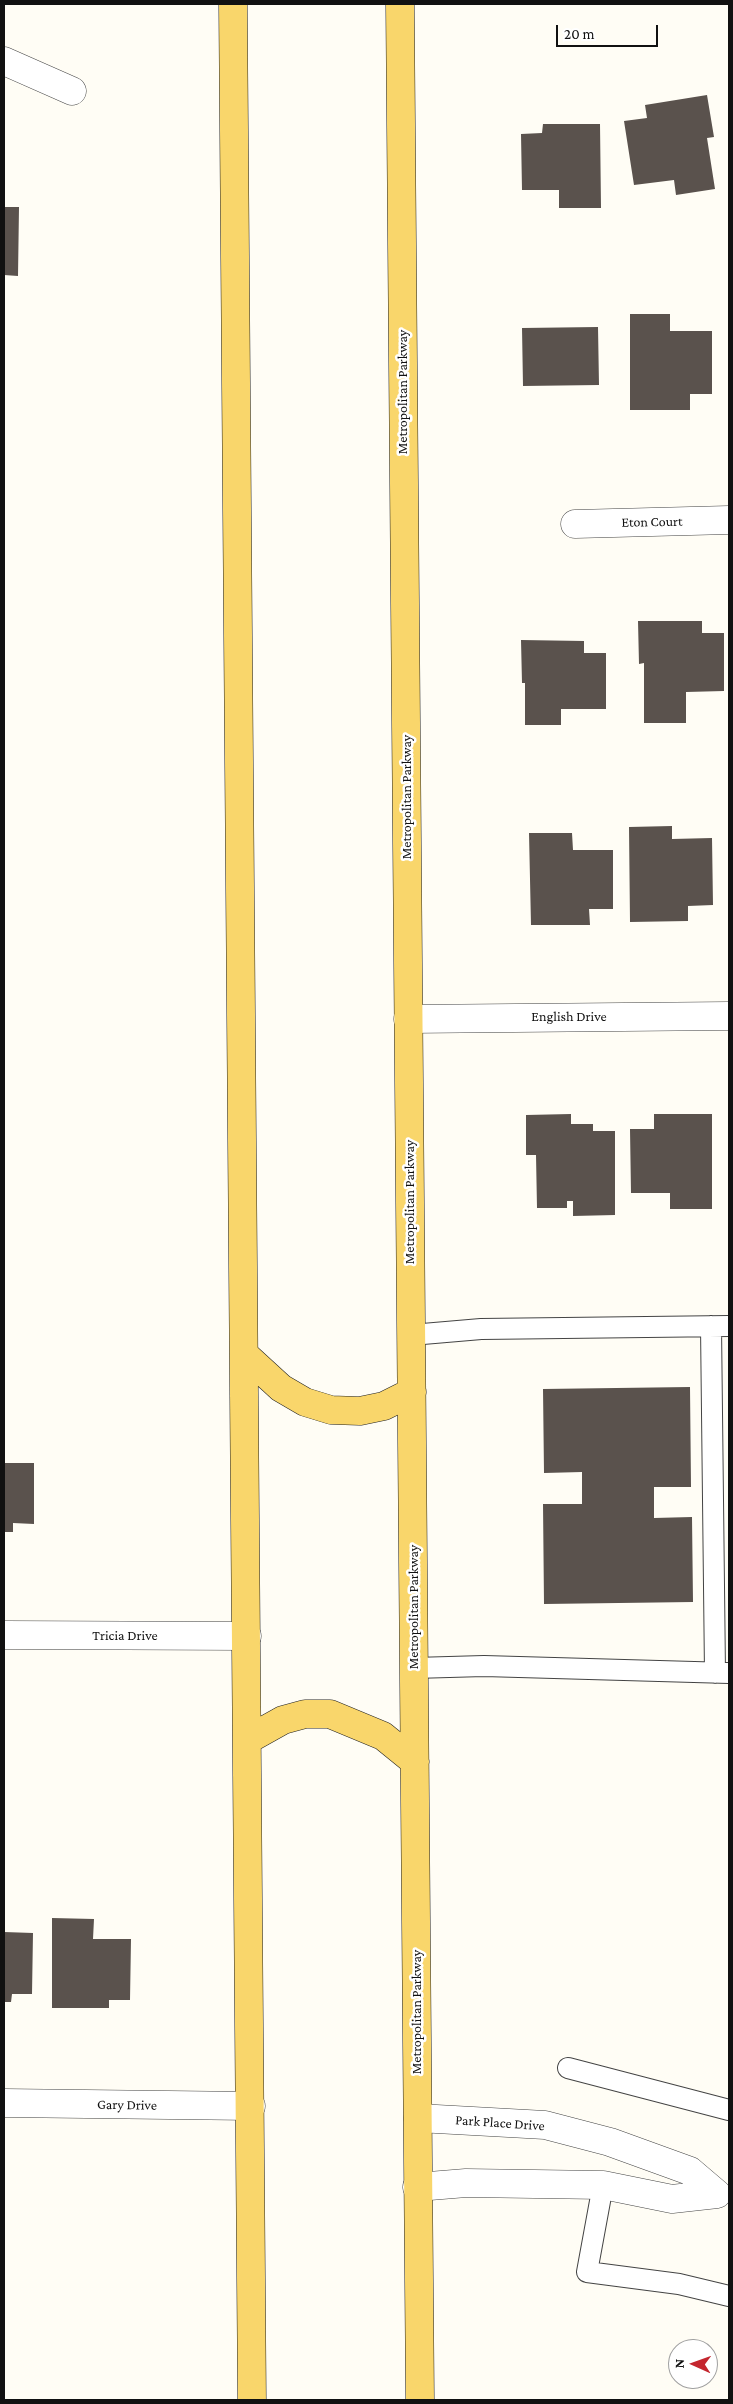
<!DOCTYPE html>
<html>
<head>
<meta charset="utf-8">
<style>
	body { margin:0 }
	#map { position:relative; width:733px; height:2404px; overflow:hidden; background:#fffdf5; font-family:"Crimson Pro",serif }
	canvas { display:block }
	.frame { position:absolute; inset:0; border:5px solid #111; pointer-events:none }
	.north { position:absolute; left:668px; top:2339px; width:50px; height:50px; box-sizing:border-box; background:#fff; border:1px solid #a0a0a0; border-radius:50%; rotate:272deg; font-size:14px; font-weight:700; line-height:20px; text-align:center; color:#111 }
	.north::after { content:''; display:block; margin:auto; width:18px; height:22px; background:#c4262e; clip-path:polygon(50% 0,100% 100%,50% 72%,0 100%) }
	.scale { position:absolute; left:556px; top:25px; width:102px; height:22px; box-sizing:border-box; border:2px solid #111; border-top:0; padding-left:6px; font-size:15px; line-height:18px; white-space:nowrap; color:#111; -webkit-text-stroke:4px #fff; paint-order:stroke }
</style>
</head>
<body>
<div id="map">
<canvas width="733" height="2404"></canvas>
<div class="frame"></div>
<div class="north">N</div>
<div class="scale">20 m</div>
</div>
<script>
const c = document.querySelector('canvas').getContext('2d');
c.lineJoin = 'round';
function paint(path, color) { c.fillStyle = color; c.fill(path, 'evenodd'); }
const poly = rows => new Path2D(rows.map(r => 'M' + r).join(''));
function strokePath(path, color, width, dash) { c.strokeStyle = color; c.lineWidth = width; c.lineCap = dash ? 'butt' : 'round'; c.setLineDash(dash || []); c.stroke(path); }
function write(font, color, halo, rows, align = 'center') {
  c.font = font + ' "Crimson Pro",serif'; c.lineWidth = 5; c.setLineDash([]); c.textBaseline = 'middle'; c.strokeStyle = halo; c.fillStyle = color; for (const [text, x, y, turn = 0] of rows) {
    c.save(); c.translate(x, y); c.rotate((+turn || 0) * Math.PI / 180); c.textAlign = isNaN(turn) ? turn : align; if (halo) c.strokeText(text, 0, 0); c.fillText(text, 0, 0); c.restore();
  }
}
paint(poly([
	[707,95,714,137,707,138,715,189,676,195,674,180,634,185,624,121,647,118,645,105],
	[543,124,600,124,601,208,559,208,559,190,522,190,521,134,542,133],
	[4,207,19,207,18,276,4,275],
	[630,314,670,314,670,331,712,331,712,394,690,394,690,410,630,410],
	[598,327,599,385,523,386,522,328],
	[638,621,702,621,702,633,724,633,724,691,686,692,686,723,644,723,644,663,639,664],
	[521,640,584,641,584,653,606,653,606,709,561,709,561,725,525,725,525,683,522,683],
	[672,826,672,839,712,838,713,905,688,906,688,921,630,922,629,827],
	[529,833,572,833,573,850,613,850,613,909,589,909,590,925,531,925],
	[571,1114,571,1124,593,1124,593,1131,615,1131,615,1215,573,1216,573,1201,567,1201,567,1208,537,1208,536,1155,526,1155,526,1115],
	[654,1114,712,1114,712,1209,670,1209,670,1193,631,1193,630,1129,654,1129],
	[690,1387,691,1487,654,1487,654,1518,692,1517,693,1602,544,1604,543,1504,582,1504,582,1472,544,1473,543,1389],
	[4,1463,34,1463,34,1524,13,1523,13,1532,4,1532],
	[52,1918,94,1919,93,1939,131,1939,130,2000,109,2000,109,2008,52,2008],
	[4,1932,33,1933,32,1994,12,1994,11,2002,4,2002]
]), '#5a524d');
const lane = poly([
	[711,1326,715,1673],
	[411,1335,481,1329,729,1326],
	[414,1668,484,1666,729,1673],
	[568,2068,729,2110],
	[603,2185,587,2272,679,2284,729,2296]
]);
const street = poly([
	[4,61,72,91],
	[575,524,729,520],
	[408,1019,729,1016],
	[4,1635,247,1636],
	[4,2103,251,2106],
	[417,2187,466,2183,603,2185,672,2199,717,2194,690,2171,610,2142,545,2125,418,2118]
]);
const primary = poly([
	[233,4,252,2400],
	[400,4,420,2400],
	[245,1355,281,1388,305,1402,331,1410,360,1411,384,1406,412,1392],
	[249,1739,283,1720,305,1714,330,1714,383,1736,415,1762]
]);
strokePath(lane, '#444', 22);
strokePath(street, '#444', 29);
strokePath(primary, '#222', 29);
strokePath(lane, '#fff', 20);
strokePath(street, '#fff', 28);
strokePath(primary, '#f9d66b', 28);
write('14px', '#111', '#fff', [
	["Metropolitan Parkway",403,392,-90],
	["Eton Court",652,522,-1],
	["Metropolitan Parkway",407,797,-90],
	["English Drive",569,1017],
	["Metropolitan Parkway",410,1202,-90],
	["Metropolitan Parkway",414,1607,-90],
	["Tricia Drive",125,1636],
	["Metropolitan Parkway",417,2012,-90],
	["Gary Drive",127,2105,1],
	["Park Place Drive",500,2123,4]
]);
</script>
</body>
</html>
